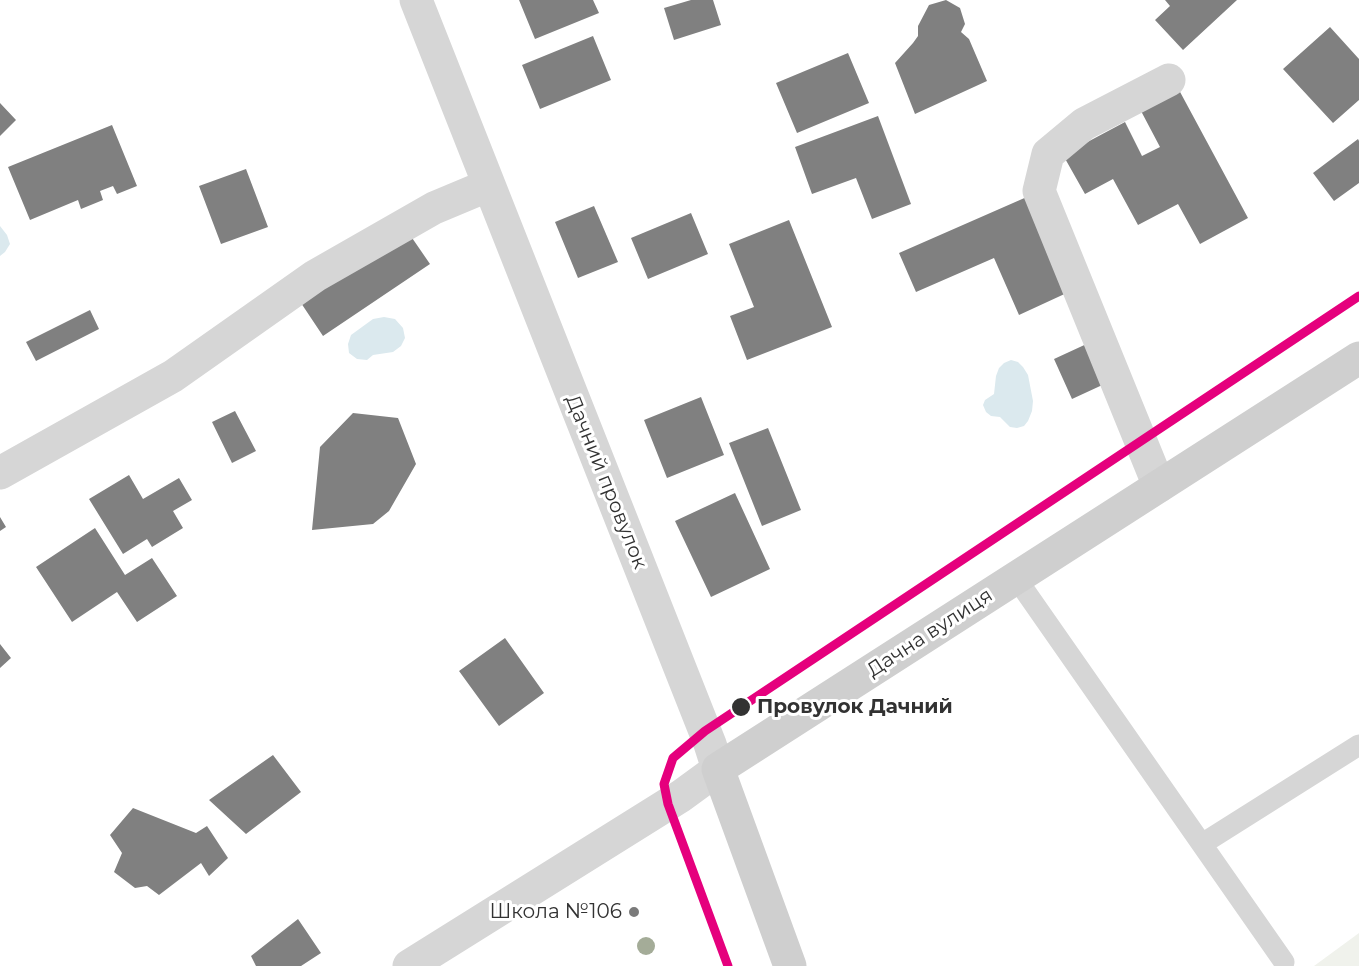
<!DOCTYPE html>
<html>
<head>
<meta charset="utf-8">
<style>
	body { margin:0 }
	canvas { display:block; background:#fff }
</style>
</head>
<body>
<canvas width="1359" height="966"></canvas>
<script>
const c = document.querySelector('canvas').getContext('2d');
c.lineJoin = 'round';
function paint(path, color) { c.fillStyle = color; c.fill(path, 'evenodd'); }
const poly = rows => new Path2D(rows.map(r => 'M' + r).join(''));
function strokePath(path, color, width, dash) { c.strokeStyle = color; c.lineWidth = width; c.lineCap = dash ? 'butt' : 'round'; c.setLineDash(dash || []); c.stroke(path); }
function write(font, color, halo, rows, align = 'center') {
  c.font = font + ' Montserrat,sans-serif'; c.lineWidth = 6; c.setLineDash([]); c.textBaseline = 'middle'; c.strokeStyle = halo; c.fillStyle = color; for (const [text, x, y, turn = 0] of rows) {
    c.save(); c.translate(x, y); c.rotate((+turn || 0) * Math.PI / 180); c.textAlign = isNaN(turn) ? turn : align; if (halo) c.strokeText(text, 0, 0); c.fillText(text, 0, 0); c.restore();
  }
}
paint(poly([
	[1359,933,1359,966,1314,966]
]), '#f0f2ec');
paint(poly([
	[0,226,7,235,10,244,5,252,0,256],
	[384,317,395,319,403,328,405,338,401,346,393,352,373,355,367,360,357,359,349,353,348,344,351,335,373,319],
	[1011,360,1018,362,1023,367,1028,375,1033,401,1032,411,1028,421,1024,426,1017,428,1010,427,1000,417,991,416,986,412,983,405,985,400,994,394,996,376,999,368,1004,363]
]), '#dbe9ee');
paint(poly([
	[519,0,593,0,599,13,535,39],
	[691,0,713,0,721,25,674,40,664,8],
	[946,0,960,8,965,24,961,32,969,39,987,81,915,114,895,63,913,43,918,36,918,26,929,5],
	[1165,0,1237,0,1183,50,1155,20,1170,6],
	[1330,27,1359,59,1359,100,1333,123,1283,69],
	[593,36,611,80,540,109,522,65],
	[848,53,869,103,797,133,776,83],
	[1179,90,1248,218,1200,244,1178,204,1138,225,1113,179,1085,194,1063,155,1125,122,1142,156,1160,147,1141,111],
	[0,103,16,120,0,136],
	[878,116,911,204,872,219,856,178,812,194,795,147],
	[112,125,137,186,117,194,113,186,100,191,103,200,81,209,78,200,30,220,8,167],
	[1358,139,1359,141,1359,183,1334,201,1313,173],
	[246,169,268,227,221,244,199,186],
	[1029,196,1071,291,1019,315,994,258,916,292,899,253],
	[594,206,618,262,578,278,555,222],
	[691,213,708,254,648,279,631,238],
	[789,220,832,327,747,360,730,316,754,307,729,244],
	[408,232,430,264,323,336,301,303],
	[90,310,99,329,36,361,26,342],
	[1093,341,1111,381,1072,399,1054,359],
	[701,397,724,455,667,478,644,420],
	[235,411,256,451,232,463,212,422],
	[353,413,398,418,416,464,389,511,373,524,312,530,320,447],
	[768,428,801,510,762,526,729,443],
	[129,475,143,499,179,478,192,500,173,511,183,528,152,547,147,539,123,554,89,499],
	[735,493,770,569,711,597,675,521],
	[0,517,6,527,0,531],
	[95,528,125,575,152,558,177,596,137,622,117,592,72,622,36,567],
	[505,638,544,693,499,726,459,671],
	[0,644,11,658,0,668],
	[273,755,301,792,246,834,209,800],
	[133,808,196,833,207,826,228,858,209,876,201,863,159,895,147,886,135,888,114,872,122,853,110,835],
	[298,919,321,953,301,966,256,966,251,956]
]), '#808080');
strokePath(poly([
	[1016,578,1284,962],
	[1202,844,1359,745]
]), '#d6d6d6', 21);
strokePath(poly([
	[0,473,173,376,315,276,434,208,489,185],
	[1159,486,1039,191,1048,154,1084,124,1169,80],
	[409,966,681,796,718,769,710,744,416,0]
]), '#d6d6d6', 33);
strokePath(poly([
	[790,966,718,769,1359,358]
]), '#cfcfcf', 33);
strokePath(poly([
	[728,966,668,804,664,784,673,758,705,731,1359,296]
]), '#e5007d', 9);
c.fillStyle = '#a4ac98';
for (const [x, y] of [
	[646,946]
]) { c.beginPath(); c.arc(x, y, 9, 0, 2 * Math.PI); c.fill(); }
for (const [x, y, r, color] of [
	[741,707,10,"#323232"],
	[634,912,6,"#7a7a7a"]
]) { const dot = new Path2D(); dot.arc(x, y, r, 0, 2 * Math.PI); c.fillStyle = color; c.fill(dot); strokePath(dot, '#fff', 2); }
write('20px', '#323232', '#fff', [
	["Дачний провулок",606,482,68],
	["Дачна вулиця",930,633,-33]
]);
write('bold 20px', '#323232', '#fff', [
	["Провулок Дачний",757,707]
], 'left');
write('20px', '#323232', '#fff', [
	["Школа №106",622,912]
], 'right');
</script>
</body>
</html>
